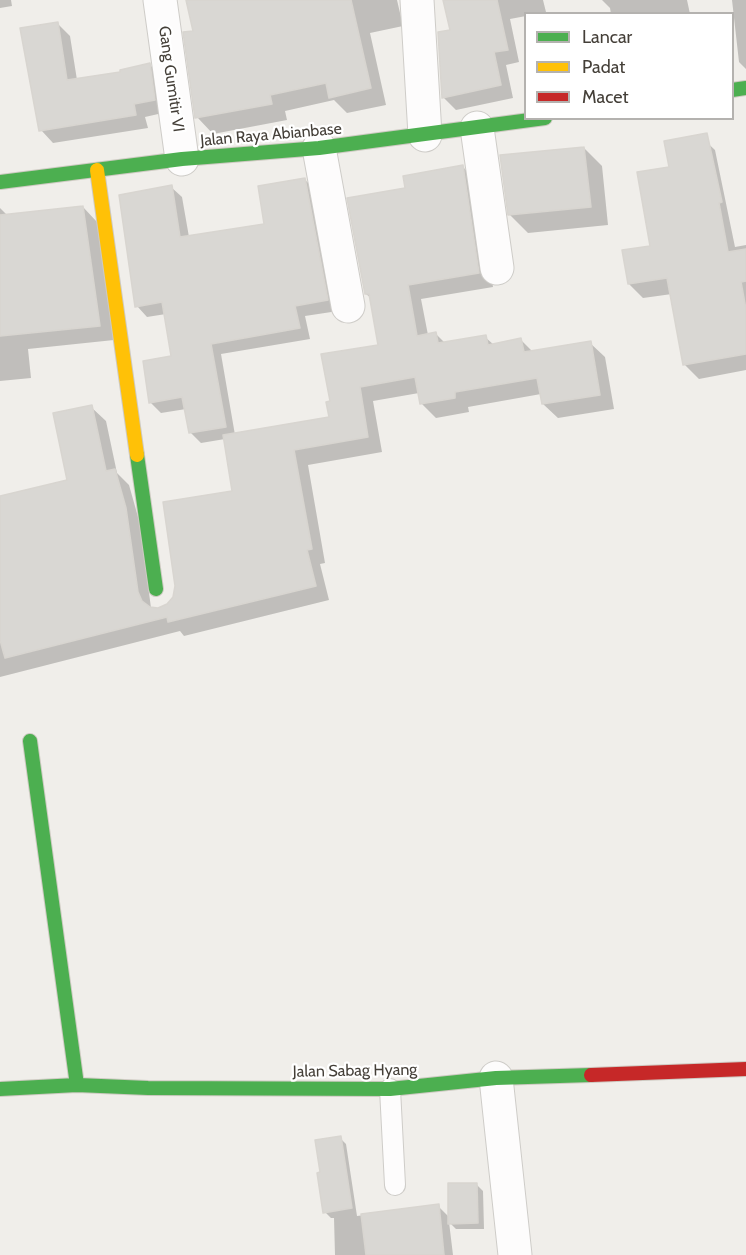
<!DOCTYPE html>
<html>
<head>
<meta charset="utf-8">
<style>
	body { margin:0 }
	#map { position:relative; width:746px; height:1255px; overflow:hidden; background:#f0eeea; font-family:Cabin,sans-serif }
	canvas { display:block }
	.legend { position:absolute; left:524px; top:12px; width:210px; height:108px; box-sizing:border-box; background:#fff; border:2px solid #b4b2af; margin:0; padding:8px 10px; list-style:none; font-size:18px; color:#443f38 }
	.legend li { display:flex; align-items:center; gap:12px; height:30px }
	.legend b { width:30px; border:2px solid #b4b2af }
</style>
</head>
<body>
<div id="map">
<canvas width="746" height="1255"></canvas>
<ul class="legend">
<li><b style="height:8px;background:#4caf50"></b>Lancar</li>
<li><b style="height:8px;background:#ffc107"></b>Padat</li>
<li><b style="height:8px;background:#c62828"></b>Macet</li>
</ul>
</div>
<script>
const c = document.querySelector('canvas').getContext('2d');
c.lineJoin = 'round';
function paint(path, color) { c.fillStyle = color; c.fill(path, 'evenodd'); }
const poly = rows => new Path2D(rows.map(r => 'M' + r).join(''));
function strokePath(path, color, width, dash) { c.strokeStyle = color; c.lineWidth = width; c.lineCap = dash ? 'butt' : 'round'; c.setLineDash(dash || []); c.stroke(path); }
function write(font, color, halo, rows, align = 'center') {
  c.font = font + ' Cabin,sans-serif'; c.lineWidth = 4.5; c.setLineDash([]); c.textBaseline = 'middle'; c.strokeStyle = halo; c.fillStyle = color; for (const [text, x, y, turn = 0] of rows) {
    c.save(); c.translate(x, y); c.rotate((+turn || 0) * Math.PI / 180); c.textAlign = isNaN(turn) ? turn : align; if (halo) c.strokeText(text, 0, 0); c.fillText(text, 0, 0); c.restore();
  }
}
paint(poly([
	[0,0,11,0,12,6,0,8],
	[187,0,397,0,403,26,370,33,386,105,347,113,334,100,285,111,287,120,213,134,197,117,195,32],
	[444,0,543,0,546,12,526,14,526,16,510,19,519,62,506,65,513,98,456,110,443,97,451,31],
	[602,0,687,0,690,14,611,14,610,8],
	[732,0,746,0,746,69,739,62],
	[58,24,70,36,77,80,122,73,149,64,162,77,167,112,145,117,148,128,53,143,41,130],
	[700,136,715,150,735,247,746,245,746,370,699,379,684,364,672,294,643,298,629,284,652,247,671,168],
	[584,148,602,166,608,225,528,233,510,215],
	[463,167,477,182,493,287,421,299,428,335,436,334,445,343,485,337,494,345,521,340,533,352,590,343,605,357,614,409,558,418,543,404,541,394,468,407,469,412,436,418,421,403,419,393,373,401,382,452,308,465,325,563,320,564,329,600,184,636,180,631,0,677,0,497,69,481,91,407,106,421,117,473,129,485,140,524,151,608,159,609,169,605,234,492,225,439,201,443,190,432,186,409,161,413,150,402,173,357,166,314,147,317,137,306,171,187,182,197,189,237,266,225,305,180,316,190,338,311,305,316,310,339,221,354,235,435,331,418,332,402,380,346,372,299,366,294,407,190],
	[83,207,97,222,114,340,28,349,31,378,0,381,0,208,8,216],
	[340,1138,346,1144,357,1216,438,1206,450,1218,477,1185,483,1191,484,1229,456,1229,449,1222,453,1255,335,1255,334,1218,331,1218,325,1212]
]), '#0003');
const building = poly([
	[186,0,351,0,371,88,329,98,326,83,270,95,272,104,195,118,183,32,193,31,186,0],
	[443,0,497,0,508,50,494,52,501,85,442,98,438,32,450,30,443,0],
	[58,22,67,80,120,72,120,70,150,63,155,100,134,104,136,115,39,131,20,28,58,22],
	[707,133,722,202,719,203,728,252,746,249,746,281,741,282,746,309,746,354,683,365,667,278,628,284,622,250,650,246,637,172,669,167,664,141,707,133],
	[584,147,591,207,508,215,500,155,584,147],
	[463,165,479,273,408,285,417,336,436,332,438,343,486,335,488,345,521,338,524,352,591,341,600,395,542,404,537,378,455,392,455,398,420,404,415,377,360,387,368,437,294,450,312,549,307,550,316,586,168,622,167,617,5,658,0,640,0,496,67,480,53,413,92,405,106,471,115,469,126,508,138,592,142,601,150,607,158,608,167,604,173,597,175,586,163,502,232,491,223,435,329,417,326,402,330,401,321,354,378,345,369,294,365,294,347,198,405,188,403,176,463,165],
	[305,178,328,300,295,306,300,328,211,344,226,427,189,433,182,397,149,403,143,361,171,356,162,302,135,307,119,195,172,185,180,237,264,224,258,186,305,178],
	[83,206,100,326,0,336,0,215,83,206],
	[341,1136,352,1208,323,1213,317,1173,320,1172,315,1140,341,1136],
	[448,1183,477,1183,478,1223,448,1224,448,1183],
	[439,1204,444,1255,366,1255,361,1214,439,1204]
]);
paint(building, '#d9d7d3');
strokePath(building, '#d8d5d0', 1.5);
const lane = poly([
	[390,1089,395,1185]
]);
const street = poly([
	[160,0,182,159],
	[417,0,425,135],
	[477,128,497,268],
	[319,148,348,306],
	[496,1078,515,1255]
]);
const fast = poly([
	[732,90,746,88],
	[0,182,182,159,319,148,545,118],
	[137,455,156,589],
	[30,741,77,1085],
	[0,1089,77,1085,148,1088,390,1089,496,1078,591,1075]
]);
const slow = poly([
	[97,170,137,455]
]);
const jam = poly([
	[591,1075,746,1069]
]);
strokePath(lane, '#ceccc8', 22);
strokePath(street, '#ceccc8', 35);
strokePath(fast, '#cecac2', 16);
strokePath(slow, '#cecac2', 16);
strokePath(jam, '#cecac2', 16);
strokePath(lane, '#fdfcfc', 20);
strokePath(street, '#fdfcfc', 33);
strokePath(fast, '#4caf50', 14);
strokePath(slow, '#ffc107', 14);
strokePath(jam, '#c62828', 14);
write('16px', '#443f38', '#fff', [
	["Gang Gumitir VI",171,79,82],
	["Jalan Raya Abianbase",271,135,-5],
	["Jalan Sabag Hyang",355,1071,-1]
]);
</script>
</body>
</html>
